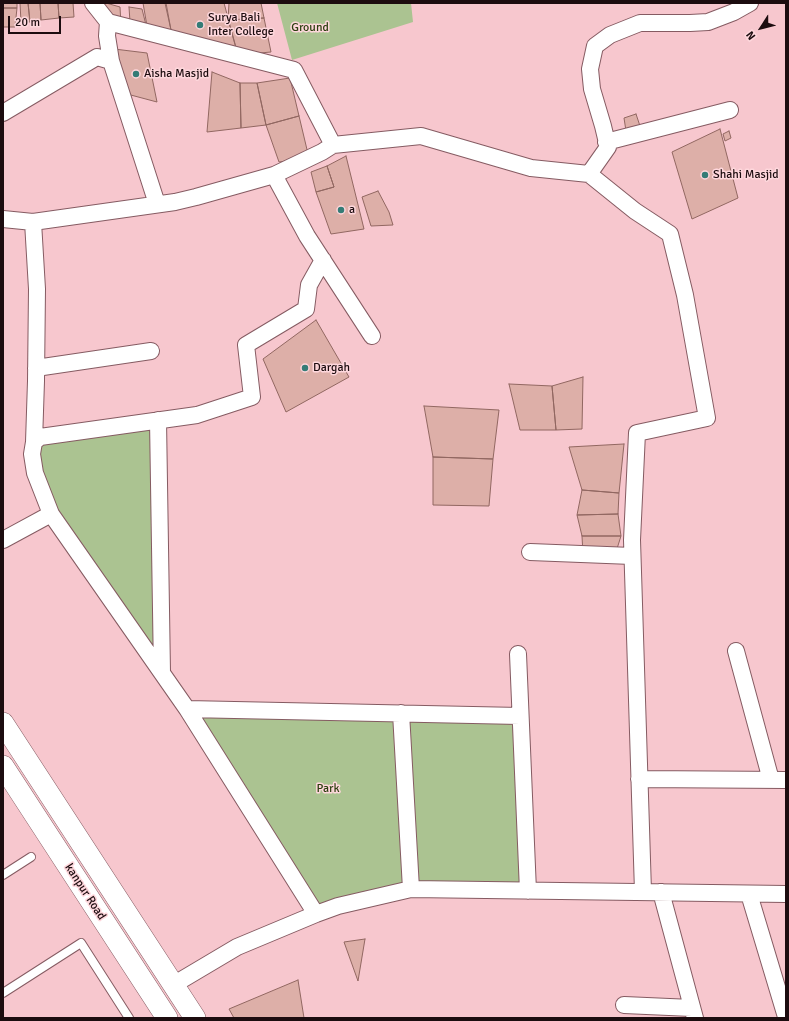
<!DOCTYPE html>
<html>
<head>
<meta charset="utf-8">
<style>
	body { margin:0 }
	#map { position:relative; width:789px; height:1021px; overflow:hidden; background:#f7c7ce; font-family:Signika,sans-serif }
	canvas { display:block }
	.frame { position:absolute; inset:0; border:4px solid #1c0c0f; pointer-events:none }
	.north { position:absolute; left:741px; top:8px; width:40px; height:40px; -webkit-text-stroke:3px #fed7dc; paint-order:stroke; rotate:234deg; font-size:11px; font-weight:700; line-height:16px; text-align:center; color:#1c0c0f }
	.north::after { content:''; display:block; margin:auto; width:14px; height:18px; background:#1c0c0f; clip-path:polygon(50% 0,100% 100%,50% 72%,0 100%) }
	.scale { position:absolute; left:8px; top:16px; width:53px; height:18px; box-sizing:border-box; border:2px solid #1c0c0f; border-top:0; padding-left:5px; font-size:12px; line-height:14px; white-space:nowrap; color:#1c0c0f; -webkit-text-stroke:3px #fed7dc; paint-order:stroke }
</style>
</head>
<body>
<div id="map">
<canvas width="789" height="1021"></canvas>
<div class="frame"></div>
<div class="north">N</div>
<div class="scale">20 m</div>
</div>
<script>
const c = document.querySelector('canvas').getContext('2d');
c.lineJoin = 'round';
function paint(path, color) { c.fillStyle = color; c.fill(path, 'evenodd'); }
const poly = rows => new Path2D(rows.map(r => 'M' + r).join(''));
function strokePath(path, color, width, dash) { c.strokeStyle = color; c.lineWidth = width; c.lineCap = dash ? 'butt' : 'round'; c.setLineDash(dash || []); c.stroke(path); }
function write(font, color, halo, rows, align = 'center') {
  c.font = font + ' Signika,sans-serif'; c.lineWidth = 3; c.setLineDash([]); c.textBaseline = 'middle'; c.strokeStyle = halo; c.fillStyle = color; for (const [text, x, y, turn = 0] of rows) {
    c.save(); c.translate(x, y); c.rotate((+turn || 0) * Math.PI / 180); c.textAlign = isNaN(turn) ? turn : align; if (halo) c.strokeText(text, 0, 0); c.fillText(text, 0, 0); c.restore();
  }
}
paint(poly([
	[277,3,411,3,413,22,292,60],
	[158,420,154,661,51,514,34,442],
	[187,709,520,716,528,891,411,889,316,914]
]), '#abc391');
const building = poly([
	[3,3,17,3,17,8,3,8,3,3],
	[20,3,28,3,30,22,21,22,20,3],
	[28,3,40,3,41,20,30,22,28,3],
	[40,3,58,3,59,18,41,20,40,3],
	[58,3,73,3,74,17,59,18,58,3],
	[93,3,106,3,120,7,121,25,93,3],
	[143,3,166,3,171,30,147,26,143,3],
	[165,3,224,3,238,55,171,30,165,3],
	[229,3,261,3,264,18,228,20,229,3],
	[129,7,142,9,146,25,130,22,129,7],
	[3,8,17,8,15,27,3,27,3,8],
	[264,18,271,52,238,55,228,20,264,18],
	[114,49,147,53,157,102,127,94,114,49],
	[212,72,240,83,241,128,207,132,212,72],
	[290,78,299,116,266,125,257,83,290,78],
	[240,83,257,83,266,125,241,128,240,83],
	[636,114,640,126,626,131,624,118,636,114],
	[299,116,309,158,279,162,266,125,299,116],
	[720,129,738,198,692,219,672,152,720,129],
	[729,131,731,138,725,141,723,134,729,131],
	[346,156,364,229,331,234,316,192,334,187,327,166,346,156],
	[327,166,334,187,316,192,311,172,327,166],
	[378,191,389,212,393,225,371,226,362,197,378,191],
	[316,320,349,377,286,412,263,359,316,320],
	[583,377,582,429,556,430,552,386,583,377],
	[509,384,552,386,556,430,520,430,509,384],
	[424,406,499,410,493,459,433,457,424,406],
	[624,444,619,493,582,490,569,447,624,444],
	[433,457,493,459,489,506,433,505,433,457],
	[582,490,619,493,618,514,577,515,582,490],
	[618,514,621,536,582,536,577,515,618,514],
	[582,536,621,536,615,555,583,554,582,536],
	[365,939,358,981,344,942,365,939],
	[298,980,304,1018,234,1018,229,1009,298,980]
]);
paint(building, '#ddafa8');
strokePath(building, '#916761', 1);
const service = poly([
	[3,875,31,857],
	[3,993,81,943,129,1018]
]);
const minor = poly([
	[93,3,108,22,294,70,333,145,421,136,531,168,589,174,635,211,670,234,685,295,707,418,637,433,632,540,643,892],
	[108,22,107,36,111,61],
	[3,113,97,57,111,61,157,204],
	[606,142,730,110],
	[589,174,608,147,603,126,592,89,590,69,595,46,610,35,640,23,690,23,708,22,734,12,750,3],
	[274,175,307,236,372,336],
	[3,219,33,222],
	[36,368,151,351],
	[158,420,162,673],
	[34,442,36,381,37,289,33,222,175,202,196,197,274,175,322,152,333,145],
	[51,514,35,473,32,454,34,442,40,437,197,415,252,397,246,345,306,309,309,285,323,260],
	[3,540,51,514,187,709,316,914],
	[530,552,632,556],
	[736,651,771,780],
	[518,654,528,891],
	[187,709,520,716],
	[401,713,411,889],
	[639,779,786,780],
	[661,892,695,1018],
	[749,894,786,1017],
	[173,985,237,947,316,914,338,906,411,889,786,894],
	[624,1005,692,1008]
]);
const tertiary = poly([
	[3,723,195,1018],
	[3,766,167,1018]
]);
strokePath(service, '#855b62', 10);
strokePath(minor, '#855b62', 18);
strokePath(tertiary, '#855b62', 22);
strokePath(service, '#fff', 8);
strokePath(minor, '#fff', 16);
strokePath(tertiary, '#fff', 21);
for (const [x, y, r, color] of [
	[200,25,4,"#347c76"],
	[136,74,4,"#347c76"],
	[705,175,4,"#347c76"],
	[341,210,4,"#347c76"],
	[305,368,4,"#347c76"]
]) { const dot = new Path2D(); dot.arc(x, y, r, 0, 2 * Math.PI); c.fillStyle = color; c.fill(dot); strokePath(dot, '#fed7dc', 1.5); }
write('12px', '#1c0c0f', '#fed7dc', [
	["Surya Bali",208,18],
	["Inter College",208,32],
	["Aisha Masjid",144,74],
	["Shahi Masjid",713,175],
	["a",349,210],
	["Dargah",313,368]
], 'left');
write('12px', '#2b3e0e', '#fed7dc', [
	["Ground",310,28],
	["Park",328,789]
]);
write('12px', '#1c0c0f', '#fed7dc', [
	["kanpur Road",85,892,57]
]);
</script>
</body>
</html>
